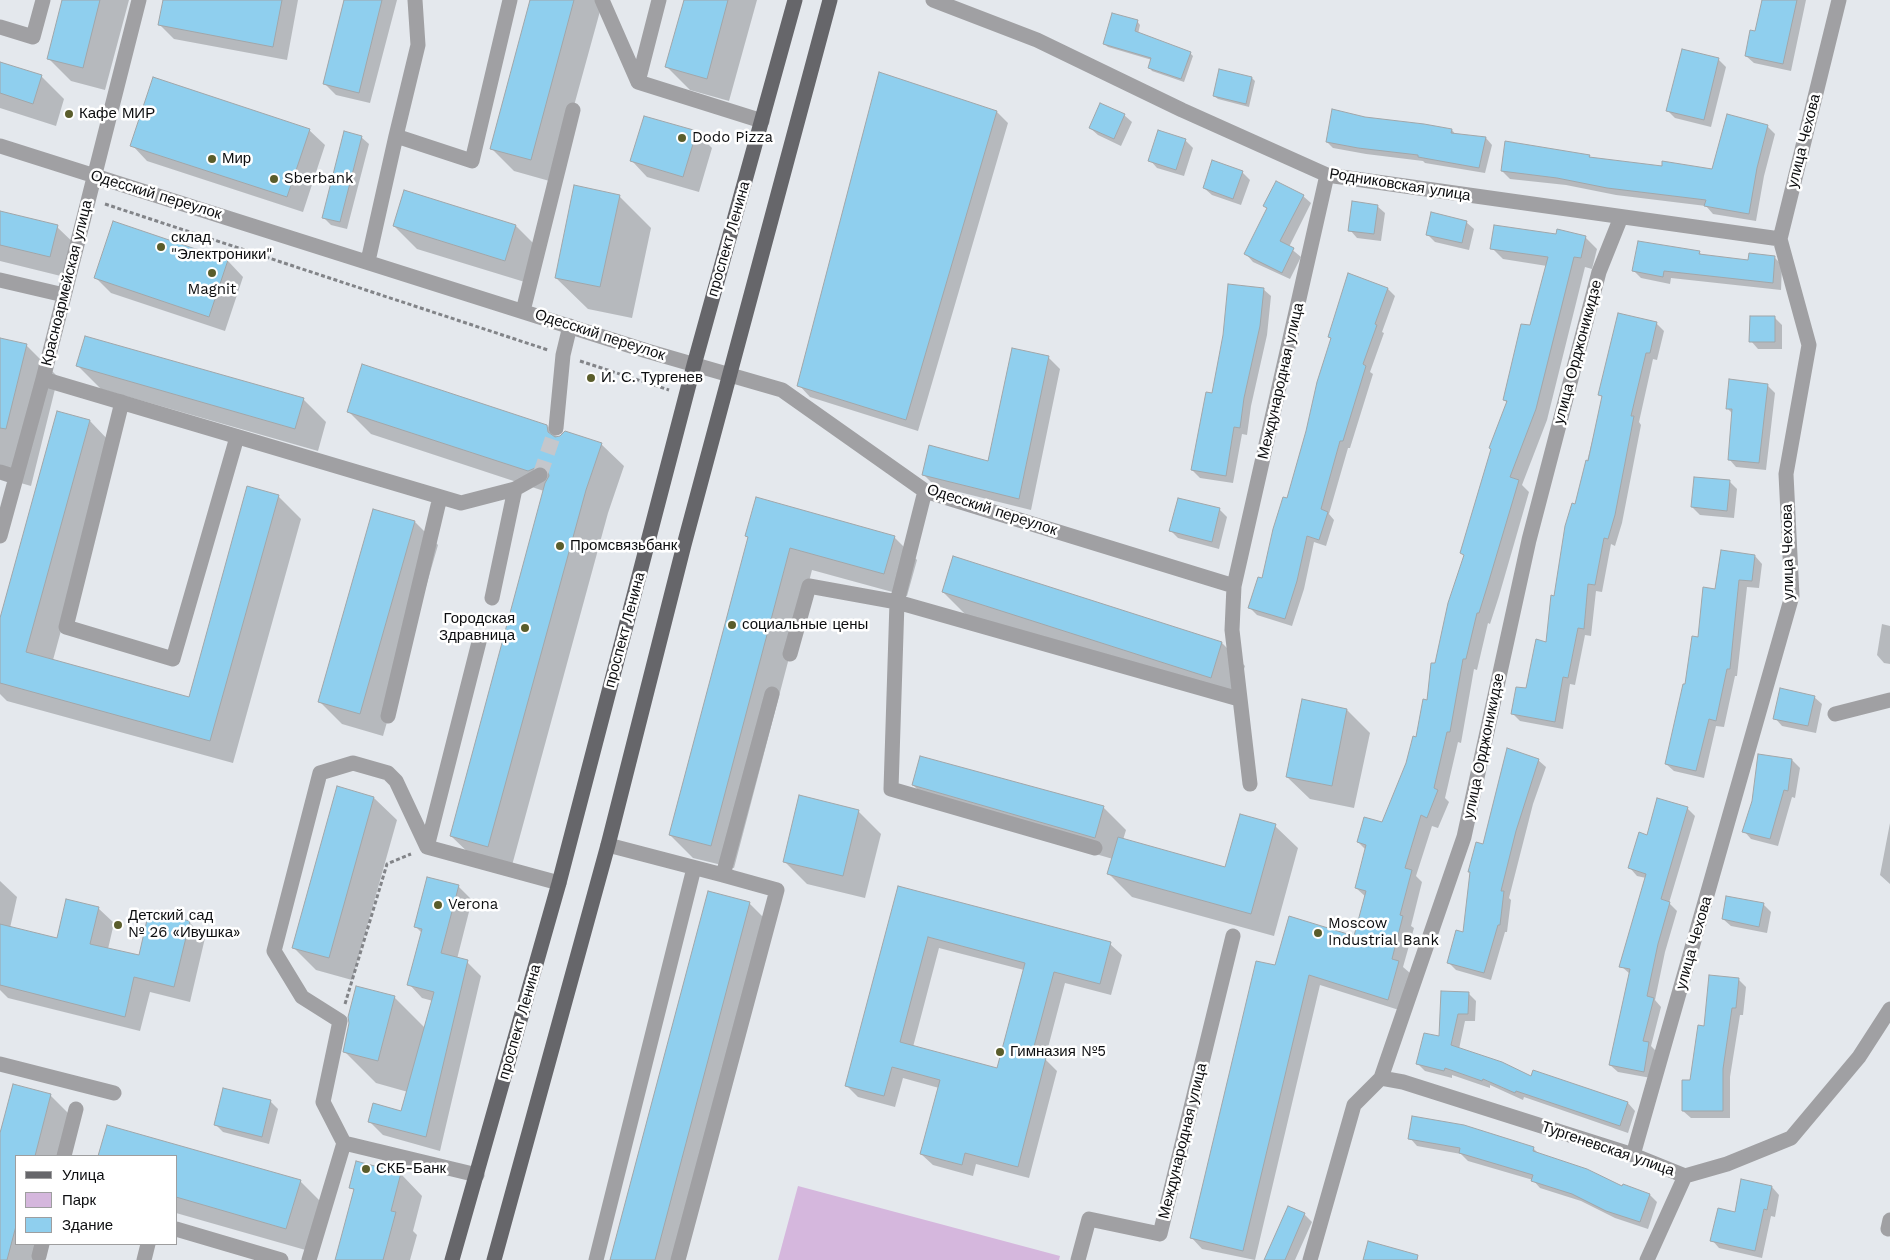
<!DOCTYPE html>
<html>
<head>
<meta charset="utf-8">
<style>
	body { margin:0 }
	#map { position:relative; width:1890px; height:1260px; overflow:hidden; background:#e4e8ed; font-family:"Work Sans",sans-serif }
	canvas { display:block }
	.legend { position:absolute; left:15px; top:1155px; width:162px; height:90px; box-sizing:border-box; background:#fff; border:1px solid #9e9e9f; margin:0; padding:6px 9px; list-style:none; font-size:15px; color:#0c0d0f }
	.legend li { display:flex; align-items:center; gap:10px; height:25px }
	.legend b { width:25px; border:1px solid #9e9e9f }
</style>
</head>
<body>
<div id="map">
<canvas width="1890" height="1260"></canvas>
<ul class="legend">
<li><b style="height:6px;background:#66666a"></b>Улица</li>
<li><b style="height:14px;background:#d5b7dd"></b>Парк</li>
<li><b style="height:14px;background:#8fcfee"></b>Здание</li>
</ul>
</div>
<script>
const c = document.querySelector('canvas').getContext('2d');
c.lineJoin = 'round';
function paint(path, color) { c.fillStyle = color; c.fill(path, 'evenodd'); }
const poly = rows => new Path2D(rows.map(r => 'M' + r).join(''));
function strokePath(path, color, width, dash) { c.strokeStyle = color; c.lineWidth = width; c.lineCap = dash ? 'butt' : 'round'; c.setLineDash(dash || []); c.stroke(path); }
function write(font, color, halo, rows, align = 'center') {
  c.font = font + ' "Work Sans",sans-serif'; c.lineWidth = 5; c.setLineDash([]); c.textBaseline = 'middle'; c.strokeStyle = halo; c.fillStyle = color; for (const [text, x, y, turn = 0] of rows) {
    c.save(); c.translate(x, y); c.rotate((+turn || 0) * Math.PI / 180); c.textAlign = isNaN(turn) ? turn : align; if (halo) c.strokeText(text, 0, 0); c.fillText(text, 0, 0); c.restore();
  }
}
paint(poly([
	[798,1186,1060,1256,1059,1260,778,1260]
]), '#d5b7dd');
paint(poly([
	[63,0,129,0,105,90,71,81,48,58],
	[165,0,298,0,287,60,174,39,160,25],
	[346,0,397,0,370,103,336,95,324,83],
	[532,0,598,0,602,4,553,182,514,171,491,148],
	[685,0,757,0,729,101,690,90,667,67],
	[1763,0,1806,0,1791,71,1754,63,1746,56,1756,33],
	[1137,21,1140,25,1138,34,1190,53,1193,56,1184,82,1152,71,1149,67,1152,60,1108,47,1104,44],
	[1719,60,1726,67,1711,127,1675,118,1668,111],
	[0,63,41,76,64,99,56,126,0,108],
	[1252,78,1255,81,1249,107,1218,99,1214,96],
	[997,112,1008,123,918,431,810,397,799,385],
	[1124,115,1132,122,1121,146,1098,135,1090,128],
	[1365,118,1452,130,1456,135,1486,138,1492,145,1485,173,1425,163,1423,161,1366,154,1333,148,1327,142],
	[1767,126,1775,134,1764,176,1756,221,1713,214,1706,206,1616,195,1566,185,1510,179,1502,171,1589,156,1592,159,1663,168,1713,170],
	[309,130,325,145,303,212,147,161,132,145],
	[696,132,712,148,699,192,647,177,632,161],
	[361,137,369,144,347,229,331,225,323,217],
	[1185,140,1193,148,1184,176,1157,168,1150,160],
	[1242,172,1250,180,1241,205,1212,195,1204,188],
	[619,196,651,228,632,318,588,309,556,278],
	[1303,196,1311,203,1289,247,1301,257,1290,279,1253,262,1246,254],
	[1377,206,1385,213,1381,241,1357,238,1350,230],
	[0,213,57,227,80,249,73,279,0,261],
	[1466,222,1474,229,1469,250,1435,242,1427,234],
	[114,223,228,261,243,277,225,331,111,293,95,277],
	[394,226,516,226,538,248,528,283,417,249],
	[1557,235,1586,238,1597,249,1592,269,1585,267,1547,420,1522,485,1529,492,1499,596,1490,624,1488,623,1477,670,1474,669,1461,743,1458,742,1445,798,1449,802,1438,828,1432,826,1416,876,1422,882,1411,926,1414,928,1403,967,1410,973,1399,1010,1320,985,1255,1260,1202,1249,1191,1237,1275,966,1355,938,1366,897,1356,888,1366,850,1358,842,1383,824,1417,738,1428,701,1465,556,1462,553,1507,403,1504,399,1531,327,1547,266,1503,259,1492,248],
	[1699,252,1703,256,1750,261,1774,257,1782,265,1781,290,1671,278,1670,284,1641,278,1634,271],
	[1263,289,1271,296,1267,335,1251,406,1247,435,1242,434,1233,483,1200,478,1192,470],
	[1388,289,1395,296,1382,332,1384,333,1370,372,1373,374,1350,448,1348,448,1329,514,1334,520,1326,546,1314,542,1304,589,1292,626,1257,615,1249,607,1263,580,1288,500,1332,340,1329,337],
	[1775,318,1782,325,1782,349,1758,349,1751,341],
	[1656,323,1664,331,1657,360,1653,359,1639,422,1641,425,1622,523,1615,546,1611,544,1602,592,1596,591,1591,636,1585,635,1575,685,1570,684,1563,729,1520,721,1512,713,1527,690,1547,643,1576,505,1603,398,1599,394],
	[0,339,26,345,58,377,31,486,0,477],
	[1048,357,1060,369,1031,510,935,486,923,474,989,462],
	[78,366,303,399,326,422,318,451,101,389],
	[1767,385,1775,393,1766,470,1736,467,1729,459,1733,414,1727,408],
	[348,411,546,426,558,438,601,444,624,466,608,513,511,869,474,858,451,836,544,491,371,434],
	[90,421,112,444,53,660,190,698,278,496,301,519,233,763,7,701,0,694,0,623],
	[1729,481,1737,489,1734,518,1700,515,1692,507],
	[1219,509,1227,517,1219,549,1178,538,1170,530],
	[415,522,438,545,383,736,342,724,319,701],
	[746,535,894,537,917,560,907,596,812,570,734,868,693,858,670,835,749,538],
	[1755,556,1762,564,1759,588,1747,587,1737,676,1735,676,1724,727,1716,726,1704,778,1674,771,1666,764,1699,638],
	[954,558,1222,643,1245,666,1234,700,966,615,943,592],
	[1882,624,1890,626,1890,664,1884,663,1877,655],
	[1814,697,1822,704,1816,733,1782,726,1775,718],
	[1303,701,1347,710,1370,733,1354,808,1310,799,1287,777],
	[1759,756,1792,760,1800,768,1795,798,1792,797,1778,846,1751,839,1744,831,1753,801],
	[1538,760,1546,767,1533,804,1509,898,1511,900,1507,932,1505,932,1491,980,1456,970,1448,962,1464,934,1484,845],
	[913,785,1103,807,1126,830,1123,840,1226,869,1275,826,1298,848,1274,936,1132,897,1109,874,1113,859,936,808],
	[374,798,397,820,352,980,316,970,293,947],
	[1687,808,1695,816,1669,903,1677,911,1665,952,1655,1000,1661,1007,1651,1046,1656,1051,1651,1078,1618,1072,1610,1065,1630,974,1621,966,1646,878,1637,876,1630,868,1648,836],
	[858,811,881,834,865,898,807,884,784,861],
	[1890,823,1890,884,1880,875],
	[0,881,17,897,10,928,57,939,98,908,114,923,108,949,140,956,189,922,205,938,190,1002,150,992,140,1031,8,998,0,990],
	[458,886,472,900,457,959,467,962,481,976,440,1151,383,1135,369,1121,402,1113,408,1092,376,1083,344,1051,394,997,425,1028,433,1001,422,998,409,984,422,933,415,926],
	[899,887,1110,944,1122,955,1111,995,1065,983,1045,1059,1057,1071,1029,1178,976,1164,973,1176,933,1165,921,1154,939,1088,903,1078,895,1107,858,1097,846,1085],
	[939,948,1024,970,998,1069,913,1047],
	[749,903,772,926,683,1260,611,1260],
	[1763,904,1771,912,1767,933,1731,926,1723,919],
	[1738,979,1746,987,1743,1015,1740,1015,1730,1077,1730,1118,1691,1118,1683,1111,1705,1028],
	[1468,993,1476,1001,1475,1021,1465,1021,1459,1049,1532,1077,1534,1071,1628,1103,1635,1111,1628,1133,1524,1097,1523,1100,1490,1085,1490,1088,1452,1075,1452,1078,1425,1071,1418,1064,1440,1038],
	[50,1095,73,1118,63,1156,16,1156,16,1244,40,1244,36,1260,0,1260,0,1138],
	[270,1101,278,1109,269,1144,223,1132,215,1124],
	[108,1126,300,1181,323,1204,309,1251,176,1213,176,1156,99,1156],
	[1410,1138,1533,1148,1539,1154,1623,1188,1650,1195,1657,1202,1648,1229,1615,1218,1581,1201,1540,1188,1533,1180,1468,1161,1461,1154,1417,1146],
	[401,1174,422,1196,413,1231,417,1235,410,1260,336,1260,355,1192,351,1187],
	[1772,1187,1779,1195,1775,1217,1771,1216,1762,1258,1719,1248,1712,1240,1736,1214],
	[1289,1207,1304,1214,1312,1222,1295,1260,1265,1260]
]), '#0003');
const building = poly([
	[62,0,100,0,83,68,47,59,62,0],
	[163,0,282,0,273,47,158,25,163,0],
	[344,0,382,0,359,93,323,84,344,0],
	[530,0,574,0,531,160,490,149,530,0],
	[684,0,728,0,707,79,665,67,684,0],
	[1762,0,1797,0,1783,64,1745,56,1750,30,1755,31,1762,0],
	[1112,13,1138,20,1135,31,1191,52,1181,79,1148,68,1151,58,1103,44,1112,13],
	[1682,49,1719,58,1704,120,1666,111,1682,49],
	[0,62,42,75,33,104,0,93,0,62],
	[1219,69,1252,77,1246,104,1213,96,1219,69],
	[879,72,997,111,906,420,797,386,879,72],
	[153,77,310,129,287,197,130,146,153,77],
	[1100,103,1125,114,1114,139,1089,128,1100,103],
	[1332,109,1365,117,1424,124,1452,129,1451,133,1486,137,1479,168,1418,157,1418,155,1358,148,1326,142,1332,109],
	[1727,114,1768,125,1757,168,1749,214,1704,206,1706,200,1607,188,1557,178,1501,171,1505,141,1590,155,1589,157,1662,166,1662,161,1712,169,1727,114],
	[644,116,697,131,683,177,630,161,644,116],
	[1158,130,1186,139,1176,170,1148,161,1158,130],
	[344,131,362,136,340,222,322,218,344,131],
	[1212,160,1243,171,1233,199,1203,188,1212,160],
	[1276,181,1304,195,1280,241,1294,248,1282,273,1244,254,1267,208,1263,206,1276,181],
	[574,185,620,195,600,287,555,278,574,185],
	[404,190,516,225,505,261,393,226,404,190],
	[1352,201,1378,205,1374,234,1348,231,1352,201],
	[0,211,58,225,50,257,0,245,0,211],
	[1431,212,1467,221,1462,243,1426,235,1431,212],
	[113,221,228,260,209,317,94,278,113,221],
	[1494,225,1556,234,1557,229,1586,236,1581,258,1574,257,1536,409,1510,477,1519,480,1488,584,1479,613,1477,613,1466,659,1463,659,1450,732,1447,732,1434,788,1438,790,1427,818,1421,815,1405,868,1412,870,1400,915,1403,916,1392,959,1399,961,1388,1000,1309,975,1243,1251,1190,1238,1256,961,1275,965,1289,916,1354,936,1366,891,1355,888,1366,845,1357,842,1364,817,1382,822,1406,763,1413,736,1416,737,1423,699,1427,700,1431,663,1435,663,1448,603,1464,555,1460,553,1491,449,1489,448,1507,401,1503,400,1521,324,1530,325,1548,257,1490,249,1494,225],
	[1638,241,1700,251,1699,254,1748,260,1749,253,1775,256,1773,283,1664,271,1663,277,1632,271,1638,241],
	[1348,273,1388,288,1375,324,1377,325,1363,364,1366,366,1343,441,1340,441,1321,509,1328,512,1319,540,1307,536,1297,581,1285,619,1248,608,1258,577,1262,578,1273,529,1283,497,1287,498,1306,431,1317,382,1331,338,1328,337,1348,273],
	[1228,284,1264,288,1260,326,1244,398,1240,428,1234,427,1226,476,1191,470,1206,392,1212,393,1223,335,1228,284],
	[1618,313,1657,322,1650,353,1646,353,1631,416,1634,416,1615,515,1608,539,1604,538,1595,585,1588,584,1584,629,1578,628,1568,678,1563,677,1555,722,1511,714,1516,687,1526,688,1536,639,1546,642,1551,595,1554,596,1565,526,1572,503,1575,504,1586,460,1588,461,1602,396,1598,395,1618,313],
	[1750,316,1775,316,1775,342,1749,342,1750,316],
	[85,336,304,398,295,429,76,366,85,336],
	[0,338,27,344,6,429,0,428,0,338],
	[1012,348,1049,356,1019,499,922,475,929,445,988,461,1012,348],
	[362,364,547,425,548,432,555,437,560,436,565,431,602,443,586,490,488,847,450,836,545,483,549,476,548,471,540,466,528,471,347,412,362,364],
	[1729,379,1768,384,1759,463,1728,460,1732,409,1726,409,1729,379],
	[57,411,90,420,26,652,189,697,247,486,279,495,210,741,0,683,0,618,57,411],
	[1694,477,1730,480,1727,511,1691,507,1694,477],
	[756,497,895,536,884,574,790,548,711,846,669,835,748,537,745,536,756,497],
	[1178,498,1220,508,1212,542,1169,531,1178,498],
	[373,509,415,521,360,714,318,702,373,509],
	[1721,550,1755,555,1752,581,1739,580,1730,669,1727,669,1716,721,1709,719,1696,771,1665,764,1683,684,1685,684,1692,636,1698,637,1703,587,1715,589,1721,550],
	[953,556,1222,642,1211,678,942,592,953,556],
	[1780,688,1815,696,1808,726,1773,719,1780,688],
	[1302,699,1347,709,1332,786,1286,777,1302,699],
	[1507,748,1539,759,1516,831,1501,891,1504,891,1500,925,1498,925,1484,973,1447,963,1456,930,1463,932,1470,872,1468,872,1476,842,1483,844,1507,748],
	[1758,754,1792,759,1788,791,1784,790,1770,839,1742,832,1752,801,1758,754],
	[920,756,1104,806,1095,838,912,785,920,756],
	[337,786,374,797,329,958,292,948,337,786],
	[799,795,859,810,843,876,783,862,799,795],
	[1657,798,1688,807,1661,899,1670,902,1658,944,1647,996,1654,998,1643,1041,1649,1042,1644,1072,1609,1065,1630,969,1619,967,1646,874,1628,868,1639,832,1647,835,1657,798],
	[1240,814,1276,824,1251,914,1107,874,1118,837,1225,867,1240,814],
	[427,877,459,885,441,953,468,960,426,1137,368,1122,373,1103,401,1111,434,992,407,985,422,929,414,927,427,877],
	[898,886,1111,942,1100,984,1054,972,1032,1054,1046,1058,1018,1167,965,1153,962,1165,920,1154,940,1080,892,1067,884,1096,845,1086,898,886],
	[928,937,1025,963,997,1068,900,1042,928,937],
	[708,891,750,902,655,1260,610,1260,708,891],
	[1726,896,1764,903,1759,927,1722,919,1726,896],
	[66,899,99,907,90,944,139,955,149,911,190,921,174,987,134,977,125,1017,0,985,0,924,57,938,66,899],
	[1709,975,1739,978,1736,1008,1732,1008,1723,1069,1723,1111,1682,1111,1682,1080,1690,1080,1698,1025,1704,1026,1709,975],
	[356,986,395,996,378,1061,343,1052,349,1023,348,1017,356,986],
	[1441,991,1469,992,1468,1014,1458,1014,1451,1045,1502,1062,1531,1076,1533,1070,1628,1102,1620,1126,1516,1091,1515,1093,1483,1079,1482,1081,1445,1068,1444,1071,1416,1064,1424,1033,1439,1036,1441,991],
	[13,1084,51,1094,35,1156,16,1156,16,1226,7,1260,0,1260,0,1133,13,1084],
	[223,1088,271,1100,262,1137,214,1125,223,1088],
	[1412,1116,1464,1125,1534,1147,1533,1151,1587,1169,1622,1186,1623,1184,1650,1194,1640,1222,1606,1211,1572,1194,1531,1181,1533,1175,1459,1153,1460,1148,1408,1139,1412,1116],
	[107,1125,301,1180,286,1229,176,1197,176,1156,98,1156,107,1125],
	[356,1161,401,1173,391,1211,396,1212,383,1260,335,1260,354,1189,349,1188,356,1161],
	[1741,1179,1772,1186,1767,1210,1764,1209,1755,1251,1710,1241,1718,1208,1735,1212,1741,1179],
	[1288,1206,1305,1213,1285,1260,1264,1260,1288,1206],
	[1368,1241,1418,1255,1417,1260,1363,1260,1368,1241]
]);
paint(building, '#8fcfee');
strokePath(building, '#a1a6a9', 1);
strokePath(poly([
	[540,475,556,428]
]), '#c4c7cc', 15, [15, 8]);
strokePath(poly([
	[105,204,548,350],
	[580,361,669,390],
	[345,1004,387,864,411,854]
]), '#828488', 3, [4, 2.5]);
strokePath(poly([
	[602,0,638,82],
	[659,0,638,82,762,121],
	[933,0,1037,40,1182,110,1327,175,1780,239],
	[0,27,33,37,43,0],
	[396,136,418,45,415,0],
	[0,146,647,351,782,390,925,491,1234,586],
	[368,261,396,136,472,161,510,0],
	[0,280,64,295],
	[523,311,573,110],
	[43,379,461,503,515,489,540,475],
	[122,402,66,627,173,659,237,437],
	[556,428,563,355,570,326],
	[0,472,16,477],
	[0,536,43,379,139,0],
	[492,598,515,489],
	[790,654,809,586,897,602,925,491],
	[1835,714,1890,700],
	[388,716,440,497],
	[1250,784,1232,630,1234,586,1327,175],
	[608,845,723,875,772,694],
	[427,847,480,638],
	[1095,848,891,789,897,602,1239,699],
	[0,1064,114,1093],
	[1381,1078,1403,1082,1633,1155,1685,1176,1727,1164,1791,1138,1859,1057,1890,1009],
	[344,1143,323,1102,340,1021,302,997,274,951,320,773,353,763,388,773,396,781,427,847,559,883],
	[1633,1155,1792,596,1786,474,1809,345,1780,239,1839,0],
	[64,1156,76,1109],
	[176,1229,281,1260],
	[1888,1229,1890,1220],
	[39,1256,42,1244],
	[144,1260,148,1244],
	[309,1260,344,1143,477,1175],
	[596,1260,694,868],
	[678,1260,777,890,723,875],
	[1078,1260,1089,1219,1160,1234,1233,936],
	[1310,1260,1354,1105,1381,1078,1464,837,1529,540,1599,272,1621,217],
	[1647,1260,1685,1176]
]), '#a0a0a3', 15);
strokePath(poly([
	[452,1260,559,883,694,365,795,0],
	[494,1260,608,845,684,545,830,0]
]), '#66666a', 15);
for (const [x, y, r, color] of [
	[69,114,5,"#5a5d2b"],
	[682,138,5,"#5a5d2b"],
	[212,159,5,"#5a5d2b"],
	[274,179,5,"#5a5d2b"],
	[161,247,5,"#5a5d2b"],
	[212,273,5,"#5a5d2b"],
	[591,378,5,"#5a5d2b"],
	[560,546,5,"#5a5d2b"],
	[732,625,5,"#5a5d2b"],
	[525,628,5,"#5a5d2b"],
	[438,905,5,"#5a5d2b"],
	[118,925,5,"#5a5d2b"],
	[1318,933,5,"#5a5d2b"],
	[1000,1052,5,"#5a5d2b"],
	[366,1169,5,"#5a5d2b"]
]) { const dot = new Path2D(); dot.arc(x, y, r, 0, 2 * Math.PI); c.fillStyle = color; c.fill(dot); strokePath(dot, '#fff', 2); }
write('15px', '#0c0d0f', '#fff', [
	["Кафе МИР",79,114],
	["Dodo Pizza",692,138],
	["Мир",222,159],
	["Sberbank",284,179],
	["склад",171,238],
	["\"Электроники\"",171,255],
	["Magnit",212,290,"center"],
	["И. С. Тургенев",601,378],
	["Промсвязьбанк",570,546],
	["Городская",515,619,"right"],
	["Здравница",515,636,"right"],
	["социальные цены",742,625],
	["Verona",448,905],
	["Детский сад",128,916],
	["№ 26 «Ивушка»",128,933],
	["Moscow",1328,924],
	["Industrial Bank",1328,941],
	["Гимназия №5",1010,1052],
	["СКБ-Банк",376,1169]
], 'left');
write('15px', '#0c0d0f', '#fff', [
	["улица Чехова",1804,141,-76],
	["Родниковская улица",1400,185,9],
	["Одесский переулок",156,195,17],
	["проспект Ленина",729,239,-74],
	["Красноармейская улица",67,283,-76],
	["Одесский переулок",600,335,18],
	["улица Орджоникидзе",1578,352,-75],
	["Международная улица",1281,381,-77],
	["Одесский переулок",992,510,18],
	["улица Чехова",1788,552,-91],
	["проспект Ленина",625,630,-75],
	["улица Орджоникидзе",1484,746,-78],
	["улица Чехова",1694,943,-74],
	["проспект Ленина",520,1022,-74],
	["Международная улица",1183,1141,-76],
	["Тургеневская улица",1608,1149,19]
]);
</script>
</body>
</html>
